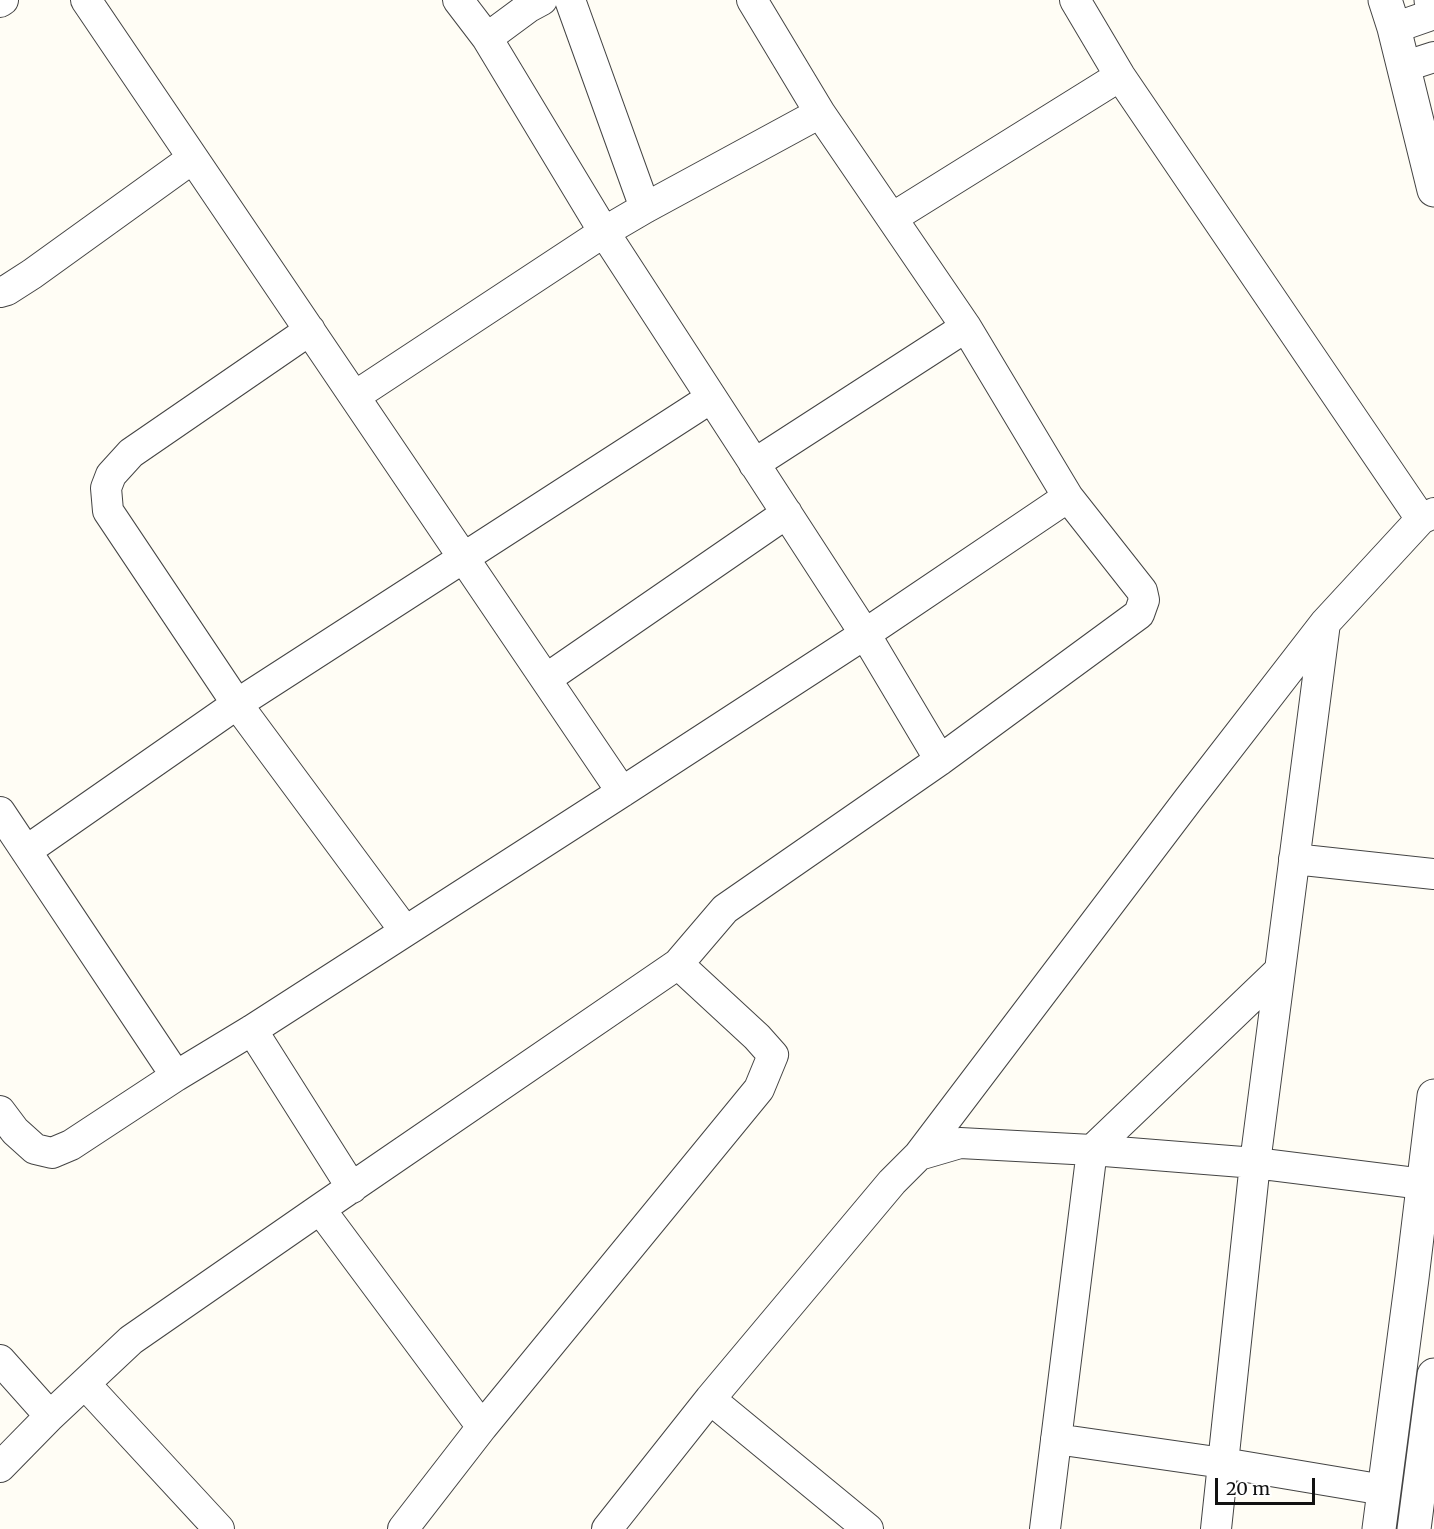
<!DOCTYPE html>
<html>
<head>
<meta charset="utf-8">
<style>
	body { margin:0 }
	#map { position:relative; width:1434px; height:1529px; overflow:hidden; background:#fffdf5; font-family:Merriweather,serif }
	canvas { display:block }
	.scale { position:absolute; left:1215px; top:1478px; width:100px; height:27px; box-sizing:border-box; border:3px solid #111; border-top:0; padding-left:8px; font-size:18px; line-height:21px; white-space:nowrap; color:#111; -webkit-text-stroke:4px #fff; paint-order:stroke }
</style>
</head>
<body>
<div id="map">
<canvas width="1434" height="1529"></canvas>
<div class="scale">20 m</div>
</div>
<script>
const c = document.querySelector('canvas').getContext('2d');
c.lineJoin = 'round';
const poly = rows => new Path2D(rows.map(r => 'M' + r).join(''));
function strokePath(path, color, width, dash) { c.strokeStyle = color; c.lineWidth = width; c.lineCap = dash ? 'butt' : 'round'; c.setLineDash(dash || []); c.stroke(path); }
const minor = poly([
	[86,0,622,792],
	[458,0,487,38,529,7,542,0],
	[570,0,645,208],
	[1075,0,1120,76,1421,519],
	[0,2,3,0],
	[1394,28,1434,14],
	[487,38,604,232,865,634,940,760],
	[1403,67,1434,57],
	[892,218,1120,76],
	[0,292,7,290,32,274,193,158],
	[310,330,131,453,111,475,106,488,108,511,237,704,405,931],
	[355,396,604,232,645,208,820,113],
	[754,464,966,327],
	[546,679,787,513],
	[0,812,176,1076],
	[26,851,237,704,711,398],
	[1294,859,1434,874],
	[678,964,725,909,940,760,1139,614,1144,600,1142,591,1068,497,966,327,820,113,752,0],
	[252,1030,352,1188],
	[0,1111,15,1131,35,1149,52,1153,71,1145,176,1076,252,1030,622,792,865,634,1068,497],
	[919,1155,1188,800,1325,623,1421,519,1434,513],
	[320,1209,482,1427],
	[0,1360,50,1416],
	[85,1384,219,1529],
	[710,1399,868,1529],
	[1056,1439,1223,1463,1384,1490],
	[0,1467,50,1416,131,1340,320,1209,678,964,757,1037,773,1055,759,1089,482,1427,403,1529],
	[607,1529,710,1399,892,1182,919,1155,960,1143,1092,1150,1255,1163,1423,1184],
	[1045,1529,1092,1150,1280,970],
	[1216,1529,1255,1163,1325,623]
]);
const tertiary = poly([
	[1385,0,1394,28,1434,190],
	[1431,0,1434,9],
	[1379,1529,1412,1278,1434,1096],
	[1414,1529,1434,1375]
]);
strokePath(minor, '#444', 32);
strokePath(tertiary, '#444', 35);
strokePath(minor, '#fff', 30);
strokePath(tertiary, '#fff', 33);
</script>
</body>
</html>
